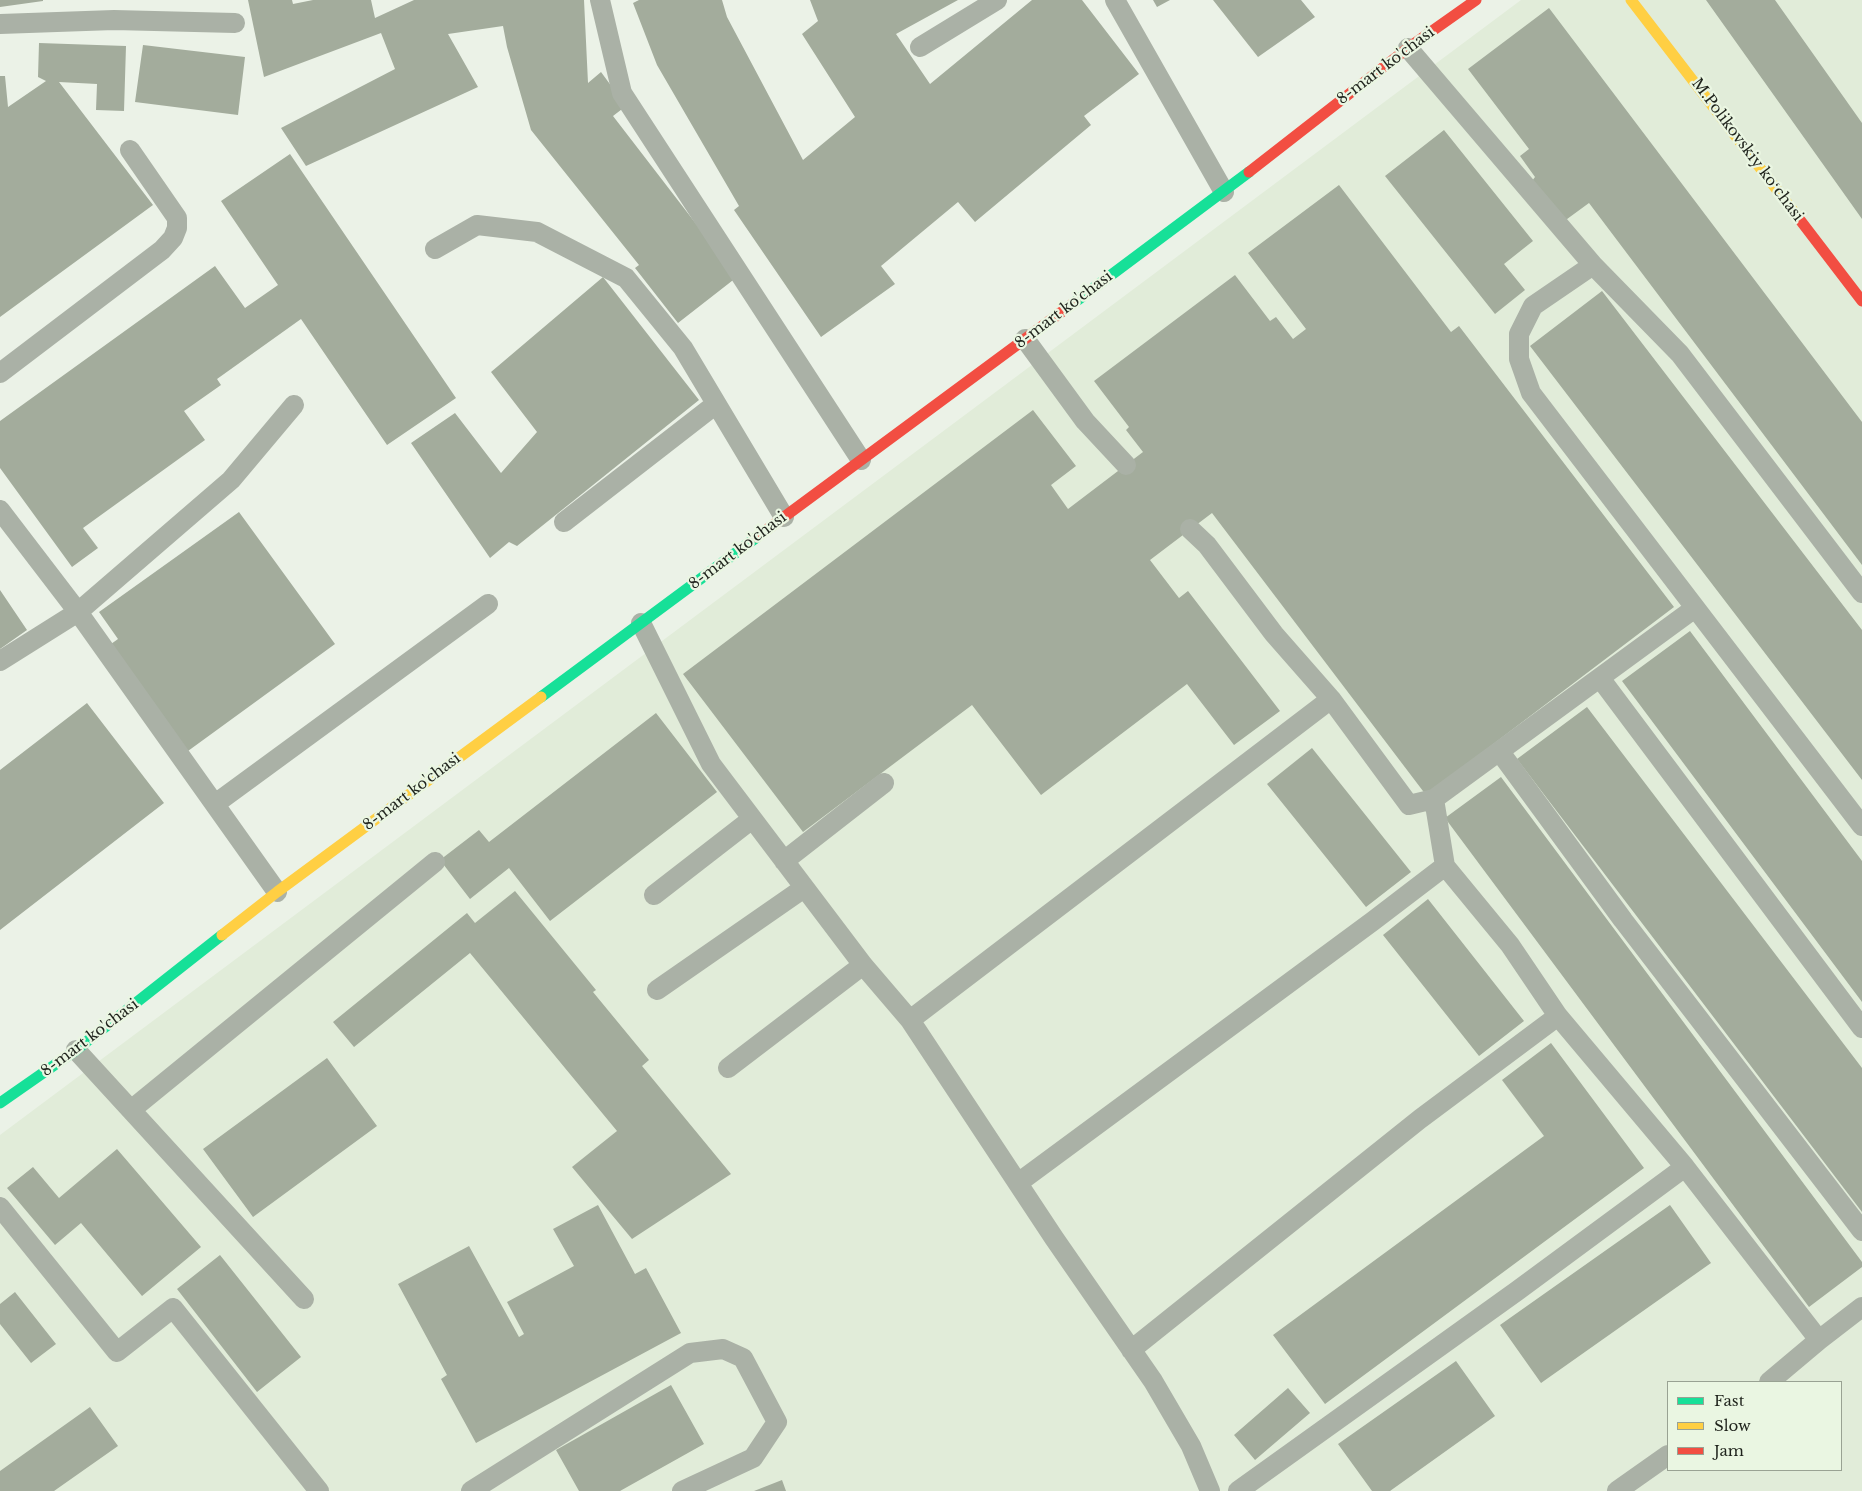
<!DOCTYPE html>
<html>
<head>
<meta charset="utf-8">
<style>
	body { margin:0 }
	#map { position:relative; width:1862px; height:1491px; overflow:hidden; background:#ebf2e7; font-family:"Libre Baskerville",serif }
	canvas { display:block }
	.legend { position:absolute; left:1667px; top:1381px; width:175px; height:90px; box-sizing:border-box; background:#eaf6e2; border:1px solid #99a293; margin:0; padding:6px 9px; list-style:none; font-size:15px; color:#1f231c }
	.legend li { display:flex; align-items:center; gap:10px; height:25px }
	.legend b { width:25px; border:1px solid #99a293 }
</style>
</head>
<body>
<div id="map">
<canvas width="1862" height="1491"></canvas>
<ul class="legend">
<li><b style="height:6px;background:#16e098"></b>Fast</li>
<li><b style="height:6px;background:#ffcf43"></b>Slow</li>
<li><b style="height:6px;background:#f24e42"></b>Jam</li>
</ul>
</div>
<script>
const c = document.querySelector('canvas').getContext('2d');
c.lineJoin = 'round';
function paint(path, color) { c.fillStyle = color; c.fill(path, 'evenodd'); }
const poly = rows => new Path2D(rows.map(r => 'M' + r).join(''));
function strokePath(path, color, width, dash) { c.strokeStyle = color; c.lineWidth = width; c.lineCap = dash ? 'butt' : 'round'; c.setLineDash(dash || []); c.stroke(path); }
function write(font, color, halo, rows, align = 'center') {
  c.font = font + ' "Libre Baskerville",serif'; c.lineWidth = 4.5; c.setLineDash([]); c.textBaseline = 'middle'; c.strokeStyle = halo; c.fillStyle = color; for (const [text, x, y, turn = 0] of rows) {
    c.save(); c.translate(x, y); c.rotate((+turn || 0) * Math.PI / 180); c.textAlign = isNaN(turn) ? turn : align; if (halo) c.strokeText(text, 0, 0); c.fillText(text, 0, 0); c.restore();
  }
}
paint(poly([
	[1521,0,1862,0,1862,1491,0,1491,0,1135],
	[1668,1382,1841,1382,1841,1470,1668,1470]
]), '#e1ecd9');
paint(poly([
	[0,0,43,0,43,1,0,7],
	[248,0,292,0,293,4,313,0,371,0,375,18,414,0,584,0,588,83,601,72,626,106,613,116,737,277,678,323,635,268,639,265,531,130,507,47,503,26,448,34,478,87,306,166,281,128,395,69,381,33,264,77],
	[639,0,722,0,727,17,803,160,855,117,802,34,818,21,810,0,958,0,896,34,930,84,1032,0,1082,0,1139,74,1084,116,1091,125,975,222,958,202,881,266,895,284,821,337,734,210,739,206,657,65,633,3],
	[1153,0,1170,0,1157,7],
	[1213,0,1301,0,1315,17,1258,57],
	[1706,0,1775,0,1862,123,1862,219],
	[1549,8,1862,422,1862,565,1589,203,1563,222,1532,181,1535,177,1520,156,1529,149,1468,69],
	[39,43,126,46,124,111,96,110,97,84,59,82,153,205,0,317,0,76,5,76,8,107,46,81,38,77],
	[143,45,245,57,238,115,135,102],
	[1444,130,1533,241,1504,264,1525,290,1495,314,1385,176],
	[290,154,456,398,387,445,301,319,217,379,221,385,184,411,205,440,83,528,98,548,72,567,0,468,0,421,215,266,245,308,278,285,221,201],
	[1339,185,1451,332,1459,326,1674,607,1426,795,1212,513,1150,560,1179,598,1188,591,1280,711,1234,745,1187,684,1041,795,972,705,803,832,683,674,1033,410,1076,466,1051,485,1068,509,1143,452,1126,430,1129,427,1094,381,1235,275,1270,321,1276,317,1293,339,1306,329,1248,253],
	[603,277,699,400,517,546,509,542,490,558,411,443,455,413,501,473,537,432,491,372],
	[1602,291,1862,630,1862,780,1530,346],
	[239,512,335,644,188,751,111,644,118,639,99,612],
	[0,590,27,630,0,649],
	[1690,631,1862,861,1862,1002,1622,681],
	[87,703,164,803,0,930,0,770],
	[1587,707,1862,1068,1862,1212,1517,759],
	[656,713,717,792,550,921,509,868,470,899,440,860,479,830,489,842],
	[1312,748,1411,872,1366,907,1267,784],
	[1501,777,1862,1262,1862,1267,1809,1307,1445,818],
	[515,891,596,990,593,992,649,1060,642,1066,731,1174,632,1239,572,1167,617,1131,470,953,354,1047,333,1022,467,913,475,923],
	[1428,899,1524,1021,1479,1056,1383,935],
	[1551,1043,1644,1168,1325,1404,1273,1335,1544,1136,1502,1080],
	[327,1058,377,1126,253,1217,203,1149],
	[117,1149,201,1247,142,1296,81,1223,55,1245,7,1188,33,1167,59,1198],
	[598,1205,635,1274,646,1268,681,1333,476,1443,441,1379,447,1375,398,1284,469,1246,519,1337,524,1334,507,1302,574,1266,553,1229],
	[1670,1205,1711,1263,1541,1383,1500,1325],
	[220,1255,301,1357,257,1392,177,1289],
	[15,1292,56,1344,31,1363,0,1324,0,1304],
	[1456,1361,1495,1416,1390,1491,1372,1491,1338,1444],
	[671,1385,704,1444,620,1491,579,1491,556,1450],
	[1288,1388,1310,1413,1255,1460,1234,1435],
	[90,1407,118,1446,54,1491,0,1491,0,1471],
	[782,1480,786,1491,754,1491]
]), '#a3ac9c');
strokePath(poly([
	[600,0,622,93,861,460],
	[1115,0,1224,192],
	[0,24,114,20,235,23],
	[920,47,997,0],
	[1408,48,1593,265,1680,354,1862,593],
	[435,249,477,225,537,232,626,278,683,348,784,517],
	[1593,265,1533,306,1519,334,1519,359,1531,393,1862,826],
	[1025,339,1085,421,1126,465],
	[0,373,162,250,173,238,177,228,177,218,130,150],
	[0,510,78,612,277,892],
	[564,522,716,404],
	[1190,529,1207,545,1274,634,1331,699,1409,805,1434,799],
	[1695,608,1434,799,1445,866,1510,945,1558,1016,1685,1167,1819,1340],
	[641,623,711,764,863,965,910,1020,1054,1238,1153,1381,1191,1446,1210,1491],
	[0,661,78,612,231,480,294,405],
	[1600,678,1862,1028],
	[1500,752,1623,920,1862,1231],
	[215,804,488,604],
	[784,861,884,783],
	[654,895,752,819],
	[657,990,804,888],
	[910,1020,1331,699],
	[76,1050,304,1299],
	[728,1068,863,965],
	[131,1110,435,862],
	[1018,1183,1373,921,1445,866],
	[0,1207,117,1352,173,1308,319,1491],
	[1131,1350,1420,1119,1558,1016],
	[1769,1382,1819,1340,1862,1307],
	[471,1491,690,1353,723,1349,743,1358,777,1422,753,1458,682,1491],
	[1238,1491,1517,1291,1685,1167],
	[1617,1491,1668,1455]
]), '#aab1a6', 20);
strokePath(poly([
	[1075,302,1249,172],
	[541,697,757,537],
	[0,1103,76,1050,222,935]
]), '#16e098', 11);
strokePath(poly([
	[1631,0,1797,216],
	[222,935,277,892,541,697]
]), '#ffcf43', 11);
strokePath(poly([
	[1249,172,1408,48,1476,0],
	[1797,216,1862,301],
	[757,537,1075,302]
]), '#f24e42', 11);
write('15px', '#1f231c', '#eaf6e2', [
	["8-mart ko'chasi",1386,66,-37],
	["M.Polikovskiy koʻchasi",1747,150,53],
	["8-mart ko'chasi",1064,310,-37],
	["8-mart ko'chasi",738,551,-37],
	["8-mart ko'chasi",412,792,-37],
	["8-mart ko'chasi",90,1038,-37]
]);
</script>
</body>
</html>
